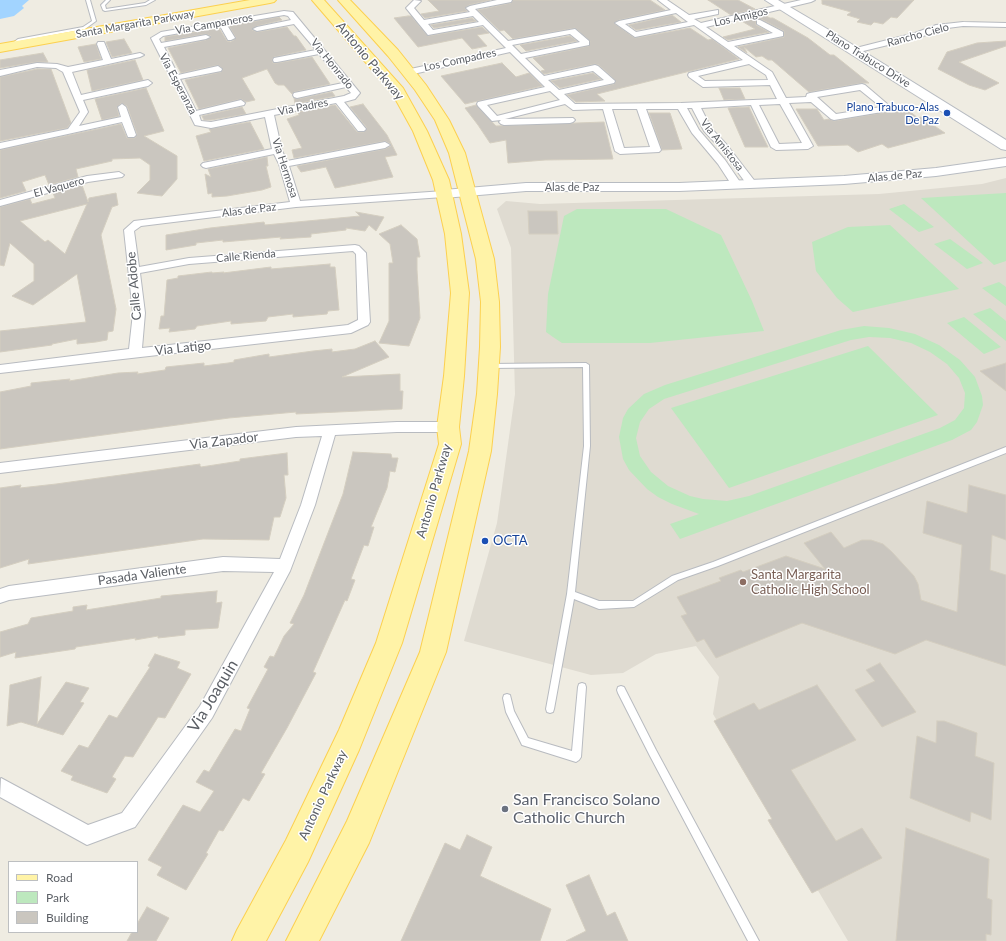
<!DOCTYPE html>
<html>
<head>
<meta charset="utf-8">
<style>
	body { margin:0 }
	#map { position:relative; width:1006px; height:941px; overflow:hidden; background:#efece2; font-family:Lato,sans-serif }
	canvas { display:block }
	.legend { position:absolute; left:8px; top:861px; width:130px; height:72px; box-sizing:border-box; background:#fff; border:1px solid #bdbfc1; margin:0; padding:5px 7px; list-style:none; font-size:12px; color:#5b5f65 }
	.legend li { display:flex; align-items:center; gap:8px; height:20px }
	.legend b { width:20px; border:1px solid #bdbfc1 }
</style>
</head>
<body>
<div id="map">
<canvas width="1006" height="941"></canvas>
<ul class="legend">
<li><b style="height:5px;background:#fff3a7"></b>Road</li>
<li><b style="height:11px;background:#bde8be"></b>Park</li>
<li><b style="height:11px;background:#cac6bf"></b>Building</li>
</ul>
</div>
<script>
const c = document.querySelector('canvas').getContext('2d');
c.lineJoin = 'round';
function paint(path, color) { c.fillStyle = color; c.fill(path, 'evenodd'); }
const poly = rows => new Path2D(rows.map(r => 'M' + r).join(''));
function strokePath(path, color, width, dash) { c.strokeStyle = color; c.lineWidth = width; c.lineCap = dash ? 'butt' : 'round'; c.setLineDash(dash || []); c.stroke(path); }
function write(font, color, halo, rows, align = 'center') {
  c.font = font + ' Lato,sans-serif'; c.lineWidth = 3; c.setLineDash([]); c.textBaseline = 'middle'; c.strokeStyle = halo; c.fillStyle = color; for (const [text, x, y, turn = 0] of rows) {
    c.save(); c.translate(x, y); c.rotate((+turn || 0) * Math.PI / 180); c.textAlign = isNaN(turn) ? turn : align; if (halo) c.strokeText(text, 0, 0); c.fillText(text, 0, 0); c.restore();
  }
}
paint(poly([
	[1006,178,1006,941,848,941,713,714,719,677,696,646,656,654,623,673,591,675,464,641,497,523,515,394,511,248,497,209,506,201,540,204,879,194,982,184]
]), '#dfdbd1');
paint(poly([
	[1006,193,1006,261,994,265,921,198],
	[904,204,934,227,919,232,889,209],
	[577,209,666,209,721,235,752,301,764,331,650,343,562,343,553,337,546,332,548,294,564,216],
	[890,225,959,289,853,312,837,298,816,271,812,242,848,227],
	[950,239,983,263,967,269,934,244],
	[999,282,1006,287,1006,306,982,288],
	[990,308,1006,321,1006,341,973,314],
	[964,317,1001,347,984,354,947,323],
	[864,326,889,328,915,334,939,345,960,360,975,377,982,396,983,405,977,422,971,430,952,440,680,539,670,524,699,514,672,504,658,497,647,489,629,470,623,459,619,437,623,418,628,409,644,394,665,385,841,330],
	[869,337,890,338,911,343,930,352,947,364,959,378,965,393,964,408,955,420,940,428,749,496,727,501,703,499,690,496,668,486,651,472,640,456,636,438,640,422,649,409,664,399,851,340],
	[868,346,938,415,729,488,671,408]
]), '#bde8be');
paint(poly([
	[0,0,29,0,22,6,24,8,14,16,0,19]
]), '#a2d4ff');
const building = poly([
	[428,0,490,0,469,5,465,8,467,11,425,18,421,14,439,11,428,0],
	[513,0,650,0,665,10,619,20,614,23,635,38,690,28,708,40,712,39,739,59,597,94,605,101,576,102,567,95,614,84,616,81,599,65,595,64,544,74,541,71,545,70,533,58,589,46,590,41,575,28,513,39,504,30,500,31,478,10,511,3,513,0],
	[708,0,738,0,755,9,731,15,708,0],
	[822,0,914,0,897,18,891,17,883,24,874,22,871,25,857,22,860,19,847,15,851,12,822,4,822,0],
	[672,15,681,22,636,30,629,25,672,15],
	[764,15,770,18,773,18,808,38,830,55,834,55,869,83,862,83,809,92,772,60,768,60,762,56,756,57,744,47,747,53,738,47,784,37,784,31,761,19,756,19,756,25,769,32,728,40,723,37,755,29,740,20,764,15],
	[408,16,411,16,428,36,482,27,489,33,477,35,487,46,472,49,462,38,418,47,394,18,408,16],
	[279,17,282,20,257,26,252,30,257,32,287,27,294,36,296,36,306,50,274,57,272,59,273,63,277,63,312,57,330,84,294,92,292,94,284,85,278,85,275,83,267,69,242,78,255,100,246,102,241,99,199,109,185,80,221,72,223,69,218,65,181,73,168,48,206,40,211,36,206,34,165,41,165,37,219,28,227,41,231,42,236,38,229,26,279,17],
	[472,18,476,21,434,28,431,25,472,18],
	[570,36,577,41,526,51,520,45,570,36],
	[124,39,132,53,112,57,106,42,124,39],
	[1006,41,1006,46,959,62,999,83,985,90,969,85,938,69,947,52,977,43,1006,41],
	[96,44,101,59,84,62,78,47,96,44],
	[43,53,48,62,37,62,0,68,0,60,43,53],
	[135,60,143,80,92,91,87,70,135,60],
	[502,63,516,77,529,73,542,86,465,104,441,76,502,63],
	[37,69,51,69,71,123,67,128,0,141,0,77,37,69],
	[593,73,601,79,560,88,551,81,593,73],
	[146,88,164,131,144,136,177,156,177,179,162,196,137,193,150,180,150,165,140,158,112,159,112,161,76,169,78,177,49,185,45,175,22,182,26,191,0,198,0,150,121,124,127,138,135,138,137,134,127,106,121,103,117,107,119,116,102,120,95,99,146,88],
	[719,88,740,88,745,99,724,100,719,88],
	[332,92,335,96,295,104,294,98,297,99,332,92],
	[363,104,387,135,397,155,385,157,393,177,335,188,326,167,301,172,297,166,385,149,391,146,391,144,385,141,294,158,292,150,302,148,287,119,299,115,298,112,335,105,357,132,364,132,367,128,350,107,363,104],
	[476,105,496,126,604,122,613,159,545,160,508,163,506,140,490,143,478,125,465,108,476,105],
	[903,106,918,118,921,117,945,133,888,148,882,144,858,152,848,145,818,146,796,109,817,109,824,120,829,119,834,121,888,112,893,108,903,106],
	[242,107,246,114,211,120,204,120,202,116,242,107],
	[749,107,762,135,768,147,745,147,728,108,749,107],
	[649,113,670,113,682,149,662,150,649,113],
	[250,122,264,149,204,161,196,136,211,132,209,129,250,122],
	[267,157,268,166,266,166,271,187,262,190,227,196,212,197,212,193,208,194,205,174,211,177,208,169,267,157],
	[82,185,88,202,89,198,116,193,118,205,112,207,101,235,116,309,113,331,108,332,107,340,96,342,77,344,77,339,52,344,52,345,0,352,0,331,86,322,77,274,33,305,12,296,34,281,34,264,10,243,4,266,0,265,0,207,30,199,32,204,55,198,53,193,82,185],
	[87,204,65,254,48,240,45,242,20,221,87,204],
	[528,211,557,211,558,234,529,234,528,211],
	[356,212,384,217,376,231,369,225,365,231,346,228,346,230,311,234,311,237,280,239,281,237,223,242,223,240,196,243,196,245,166,250,166,235,210,228,264,222,265,225,360,216,356,212],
	[401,225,417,239,420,257,417,257,417,270,420,318,409,346,379,343,389,321,389,263,393,263,390,244,379,234,401,225],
	[330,264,330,267,335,267,339,310,328,311,327,314,293,317,293,314,268,317,266,321,231,324,231,321,197,326,195,329,169,332,170,328,159,329,161,316,164,316,167,280,178,278,178,276,212,272,212,273,224,272,223,273,271,267,271,269,330,264],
	[375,341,389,357,342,377,400,374,400,391,403,391,402,409,296,414,296,412,229,418,0,449,0,392,31,386,31,383,70,379,69,381,118,373,138,372,137,374,165,370,166,367,204,363,204,366,228,363,234,362,234,360,269,354,269,357,313,351,332,349,332,352,355,349,375,341],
	[1006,363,1006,391,980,371,1006,363],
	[353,452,391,454,392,458,398,458,395,472,390,471,387,488,371,527,374,527,368,546,364,545,351,579,355,580,347,601,345,600,313,672,316,673,287,728,261,773,265,774,249,801,243,798,223,831,219,830,206,853,208,854,186,890,157,875,162,867,148,860,183,805,200,812,214,791,196,782,204,770,209,772,235,729,241,731,250,709,247,708,268,669,264,667,270,656,274,657,284,636,294,624,290,623,304,595,343,494,353,452],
	[287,453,288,475,284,475,286,498,280,517,274,517,269,540,203,539,28,564,29,559,0,568,0,488,21,485,20,488,56,484,200,464,200,466,201,467,240,461,240,459,287,453],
	[969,485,1006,495,1006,540,992,535,990,570,1006,575,1006,666,926,640,895,654,802,623,716,658,704,639,697,642,681,616,687,614,677,597,721,581,719,578,741,570,743,572,786,556,825,569,804,543,831,532,844,548,862,540,871,540,883,544,892,552,914,576,918,584,921,600,957,612,962,545,923,533,927,501,967,513,969,485],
	[217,591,216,603,222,602,218,628,185,630,185,635,158,638,158,636,135,640,136,638,76,647,75,649,15,658,16,652,0,657,0,632,28,624,31,618,73,611,73,607,87,605,86,610,161,598,161,596,217,591],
	[155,654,180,662,177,668,191,674,165,718,158,717,133,757,125,756,112,777,116,779,107,793,71,780,73,776,61,771,79,745,88,748,109,715,117,718,150,667,148,666,155,654],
	[880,663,916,712,882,727,855,690,875,681,866,670,880,663],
	[41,677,37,724,66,682,89,688,80,702,84,703,63,735,21,722,7,726,10,685,41,677],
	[817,685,856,740,791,770,836,841,862,828,882,858,812,893,768,820,772,819,714,721,754,703,759,710,817,685],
	[937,721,944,721,977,733,975,756,994,763,991,820,971,812,970,822,910,798,917,736,936,743,937,721],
	[906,828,989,859,987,898,992,900,991,935,986,934,986,941,896,941,906,828],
	[467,835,492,847,480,876,551,909,540,941,401,941,445,843,460,850,467,835],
	[589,875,607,916,615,912,628,941,566,941,586,931,566,885,589,875],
	[147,907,169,918,156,941,127,941,132,932,137,932,137,924,147,907]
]);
paint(building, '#cac6bf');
strokePath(building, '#d4cec0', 1);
const lane = poly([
	[86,0,90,0,96,21,85,29,20,41,12,47,9,46,18,39,83,27,92,21,86,0],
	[106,0,110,0,105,5,106,9,145,3,150,0,155,0,146,5,105,11,103,10,101,5,106,0],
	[586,363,589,365,590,446,575,592,599,601,633,601,672,576,713,562,1006,447,1006,453,718,566,678,580,634,607,599,609,574,599,554,709,553,712,550,713,547,712,546,709,567,594,584,446,583,367,489,368,486,366,489,364,586,363],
	[582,683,585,684,586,687,581,757,579,760,576,762,522,745,506,712,503,698,504,695,507,694,510,695,514,711,528,738,572,751,578,687,579,684,582,683],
	[621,686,624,687,656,750,759,941,748,941,650,756,618,693,617,690,618,687,621,686]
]);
const street = poly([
	[414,0,421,1,414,8,424,20,470,12,466,8,470,6,497,0,512,0,511,2,475,9,508,41,575,29,589,41,589,45,525,58,544,76,595,65,598,66,615,81,614,83,564,94,575,104,681,103,777,99,770,85,703,87,689,77,688,75,689,73,743,60,694,25,635,37,615,23,619,21,671,10,658,0,667,0,689,15,718,10,718,14,694,19,701,23,801,0,815,0,811,2,706,27,728,42,773,33,757,24,757,20,760,20,783,32,783,36,734,46,772,72,786,98,806,97,807,94,810,93,862,84,865,85,892,108,888,111,834,120,831,119,811,102,789,103,813,146,808,149,776,150,771,147,751,105,701,108,711,128,727,145,757,184,752,187,748,186,721,149,704,131,692,108,687,108,699,130,725,160,742,185,737,188,733,187,718,164,692,133,678,109,646,109,661,150,659,152,620,154,615,151,603,109,573,110,565,104,505,119,573,118,575,120,573,122,570,123,504,125,501,124,499,122,501,120,492,121,478,106,477,104,478,102,545,87,510,52,409,75,406,74,405,72,406,70,506,48,483,25,428,35,406,8,414,0],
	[676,13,688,22,636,32,625,24,676,13],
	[473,16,479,22,433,30,428,24,473,16],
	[570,34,580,42,521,54,512,45,570,34],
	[749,64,766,75,768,80,705,81,698,76,749,64],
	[593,71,604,80,559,90,548,80,593,71],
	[860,90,881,107,836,114,817,97,860,90],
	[550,91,560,100,497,116,487,105,550,91],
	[780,104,802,143,779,144,759,105,780,104],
	[612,109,637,109,650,147,624,148,612,109],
	[284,11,293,12,360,93,355,99,344,102,366,129,364,131,358,131,336,103,274,115,282,151,287,161,385,142,390,145,385,148,289,166,300,201,444,191,449,194,444,197,296,207,141,226,134,231,139,267,189,258,355,245,359,246,366,253,370,322,368,325,351,333,0,373,0,365,129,349,133,313,124,230,134,221,290,202,279,164,274,154,206,168,203,167,201,165,203,163,272,149,265,117,211,128,195,125,151,38,161,32,284,11],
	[284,15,288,16,291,20,257,27,253,29,257,31,294,24,316,50,274,58,273,60,274,62,277,62,319,54,343,83,294,93,293,95,294,97,297,98,346,87,351,93,344,96,211,122,201,121,199,115,244,105,245,103,241,100,196,111,180,79,221,71,222,69,218,66,178,75,164,47,206,39,210,37,206,35,161,43,159,39,163,36,220,26,228,40,231,40,235,38,227,25,284,15],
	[353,251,356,254,358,320,348,325,142,348,145,313,140,273,189,264,353,251],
	[963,22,1006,23,1006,27,963,26,940,29,921,37,855,53,851,51,852,49,915,33,936,25,963,22],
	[98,42,104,42,111,59,140,53,144,55,140,57,72,72,81,95,148,80,152,83,148,86,83,100,88,112,79,126,121,117,118,107,122,104,126,107,136,135,134,137,128,137,122,122,0,149,0,143,68,129,80,112,63,72,56,68,37,67,0,76,0,70,37,63,57,64,68,67,103,60,97,44,98,42],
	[119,172,124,175,122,177,88,182,0,206,0,200,87,176,119,172],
	[397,422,448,422,453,423,455,427,453,431,448,432,397,432,335,435,315,505,290,571,212,718,135,827,87,845,0,797,1,778,88,825,122,813,200,706,274,572,223,571,9,600,0,603,0,589,9,586,223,557,280,559,301,505,322,436,296,437,0,473,0,463,296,427,397,422]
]);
const secondary = poly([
	[765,0,778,0,829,30,1006,140,1006,150,1001,149,765,0],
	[1006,158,1006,166,936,176,844,184,679,191,526,191,444,198,439,197,437,194,439,191,444,190,526,183,679,183,844,176,936,168,1006,158]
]);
const primary = poly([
	[250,0,276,0,274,2,270,3,0,52,0,44,250,0],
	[312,0,324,0,403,88,427,131,449,180,461,234,469,293,464,376,459,427,461,444,402,643,359,750,308,862,266,941,232,941,237,930,286,840,339,730,376,643,439,444,437,427,444,376,451,293,445,234,433,180,413,131,392,93,312,0],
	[338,0,350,0,398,50,426,85,449,120,465,153,494,259,499,302,500,347,497,394,491,451,446,652,369,843,319,941,286,941,347,821,420,652,469,451,477,394,480,347,481,302,476,259,449,153,435,120,415,90,388,56,338,0]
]);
strokePath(lane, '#b8bbc0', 2);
strokePath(street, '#b8bbc0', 2);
strokePath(secondary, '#b8bcc2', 2);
strokePath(primary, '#fcd04f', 2);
paint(lane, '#fff');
paint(street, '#fff');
paint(secondary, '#fff');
paint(primary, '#fff3a7');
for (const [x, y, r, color] of [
	[947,113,4,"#1a4fb4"],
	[485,541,4,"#1a4fb4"],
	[743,582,4,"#8d6e63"],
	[505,809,4,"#6b7280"]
]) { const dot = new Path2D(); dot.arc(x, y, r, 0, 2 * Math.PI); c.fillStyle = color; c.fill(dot); strokePath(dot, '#fff', 1.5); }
write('11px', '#5b5f65', '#fff', [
	["Los Amigos",741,17,-13],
	["Santa Margarita Parkway",135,24,-10],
	["Via Campaneros",214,24,-10],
	["Rancho Cielo",918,35,-15],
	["Plano Trabuco Drive",868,59,32],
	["Los Compadres",460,60,-12],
	["Via Honrado",332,64,51],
	["Via Esperanza",178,84,62],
	["Via Padres",303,107,-11],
	["Via Amistosa",722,145,52],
	["Via Hermosa",285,168,72],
	["Alas de Paz",895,176,-5],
	["El Vaquero",59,187,-15],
	["Alas de Paz",572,187],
	["Alas de Paz",249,210,-7],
	["Calle Rienda",246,256,-5]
]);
write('11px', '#164399', '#fff', [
	["Plano Trabuco-Alas",939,107],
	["De Paz",939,120]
], 'right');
write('13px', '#5b5f65', '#fff', [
	["Antonio Parkway",370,61,50],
	["Calle Adobe",134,286,-95],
	["Via Latigo",183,348,-6],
	["Via Zapador",224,441,-7],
	["Antonio Parkway",434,491,-74],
	["Pasada Valiente",142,575,-8],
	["Antonio Parkway",323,795,-65]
]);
write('13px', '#164399', '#fff', [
	["OCTA",493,541]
], 'left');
write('13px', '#785e54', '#fff', [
	["Santa Margarita",751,575],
	["Catholic High School",751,590]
], 'left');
write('16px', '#5b5f65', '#fff', [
	["Via Joaquin",213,696,-59]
]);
write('16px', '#5b616d', '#fff', [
	["San Francisco Solano",513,800],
	["Catholic Church",513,818]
], 'left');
</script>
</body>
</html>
